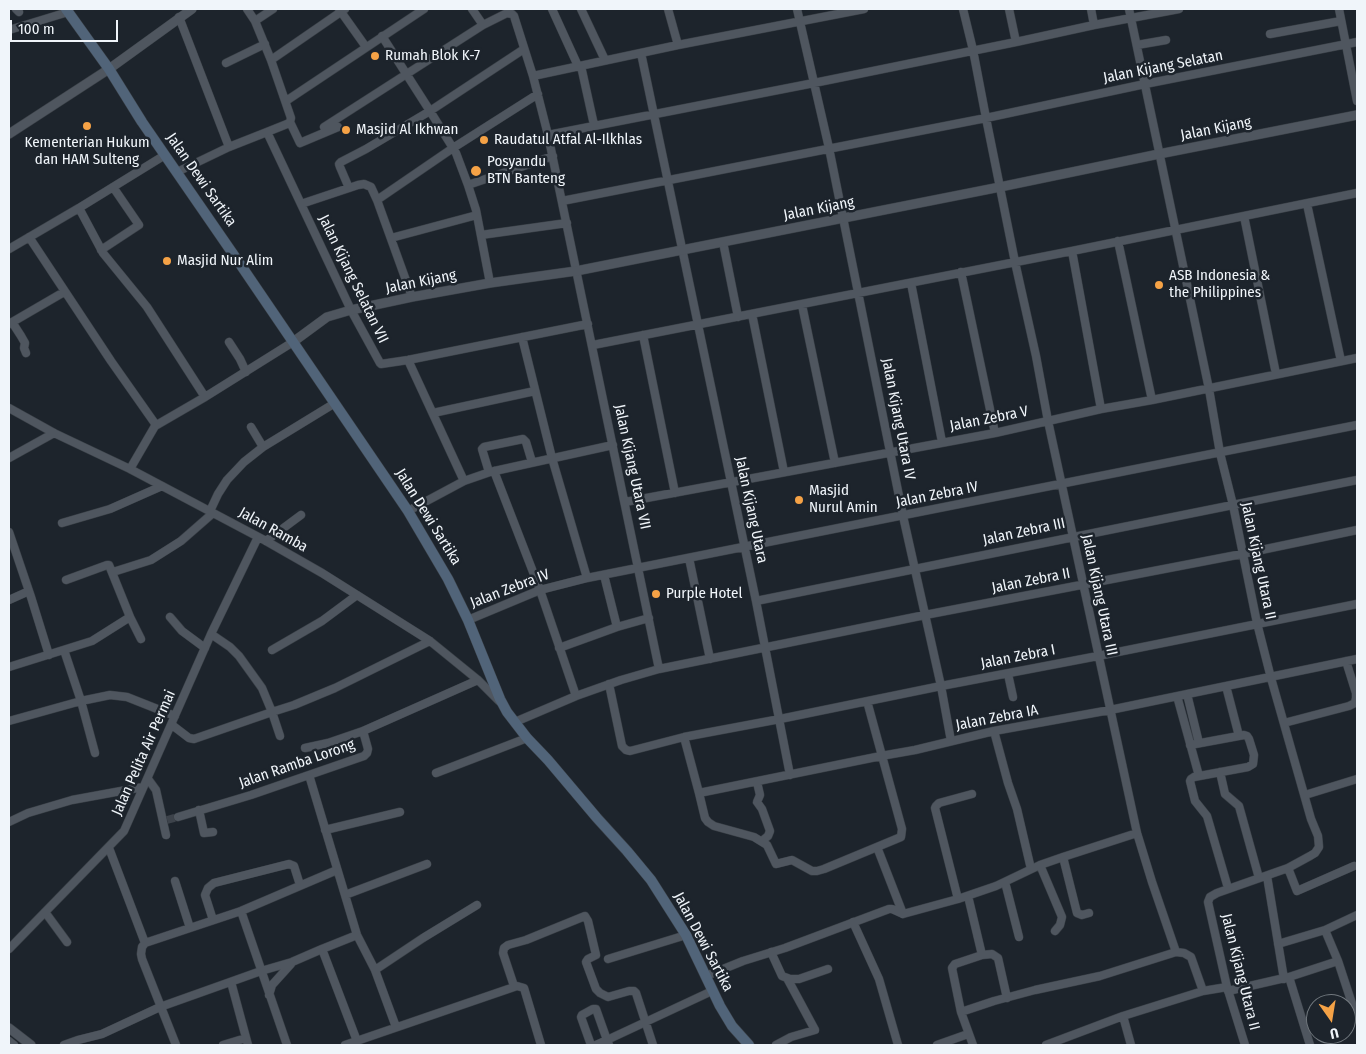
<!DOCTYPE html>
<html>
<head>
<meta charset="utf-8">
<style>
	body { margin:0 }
	#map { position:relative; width:1366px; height:1054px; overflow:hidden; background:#1d242c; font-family:"Fira Sans Condensed",sans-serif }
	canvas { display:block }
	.frame { position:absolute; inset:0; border:10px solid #f0f5fa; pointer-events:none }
	.north { position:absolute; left:1306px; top:994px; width:50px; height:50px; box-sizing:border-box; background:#1d242c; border:1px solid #71787e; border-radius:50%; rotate:167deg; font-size:14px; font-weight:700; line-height:20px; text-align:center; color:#f0f5fa }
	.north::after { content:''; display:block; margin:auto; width:18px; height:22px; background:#f5a246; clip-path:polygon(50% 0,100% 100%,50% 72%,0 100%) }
	.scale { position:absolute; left:10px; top:20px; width:108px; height:22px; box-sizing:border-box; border:2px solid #f0f5fa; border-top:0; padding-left:6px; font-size:15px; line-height:18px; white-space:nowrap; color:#f0f5fa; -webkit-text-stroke:4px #1d242c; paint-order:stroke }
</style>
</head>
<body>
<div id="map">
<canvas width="1366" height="1054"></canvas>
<div class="frame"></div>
<div class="north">U</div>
<div class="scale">100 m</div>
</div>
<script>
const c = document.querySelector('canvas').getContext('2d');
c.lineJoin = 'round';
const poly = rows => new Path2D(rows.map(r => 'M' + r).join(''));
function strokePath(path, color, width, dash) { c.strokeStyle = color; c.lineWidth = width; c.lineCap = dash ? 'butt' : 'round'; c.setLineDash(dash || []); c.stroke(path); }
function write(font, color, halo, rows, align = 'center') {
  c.font = font + ' "Fira Sans Condensed",sans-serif'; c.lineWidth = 5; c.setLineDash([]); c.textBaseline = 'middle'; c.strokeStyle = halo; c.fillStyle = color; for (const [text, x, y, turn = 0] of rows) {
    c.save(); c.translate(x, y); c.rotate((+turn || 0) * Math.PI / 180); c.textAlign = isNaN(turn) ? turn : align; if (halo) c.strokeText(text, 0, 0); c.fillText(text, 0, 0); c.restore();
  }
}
strokePath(poly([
	[167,820,178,817]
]), '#3d434b', 8, [8, 4]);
const minor = poly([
	[16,9,19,12],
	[247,9,255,21,271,60,291,118,290,122,287,124,267,132],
	[339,9,366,47],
	[472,9,483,25],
	[552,9,578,66],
	[581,9,605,60],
	[668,9,678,45],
	[797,9,829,148,903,516,941,686,951,741],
	[963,9,973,50,986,118,1015,262,1036,356,1048,421,1137,833,1152,882,1176,952,1184,953,1191,957,1203,991],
	[1009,9,1016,42],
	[1091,9,1094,25],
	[1129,9,1209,389,1220,453,1233,505,1257,623,1271,678,1311,819,1318,836,1319,847,1315,853,1310,856,1288,868,1217,893,1210,897,1208,902,1227,987,1245,1045],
	[1339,9,1357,101],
	[179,17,229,147],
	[255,21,273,9],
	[9,30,68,12],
	[1270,34,1341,21],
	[382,36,430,111,456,153,468,185,476,210,490,283],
	[1137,45,1166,40],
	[641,53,756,601,790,775],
	[271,60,345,9],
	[226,63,265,44],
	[581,66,594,125],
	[533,76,678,45,864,9],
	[286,101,424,9],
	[290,122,300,143,338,127],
	[324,127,483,25,507,13,512,14,514,16,533,76,548,135,659,669],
	[548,135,814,83,1016,42,1094,25,1179,9],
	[177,172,229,147,267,132,351,310,380,363,381,364,408,360,588,324],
	[468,185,553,156],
	[349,188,340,167,339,164,341,162,366,149,430,111,524,49],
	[377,200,453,148,538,94],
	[562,201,986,118,1145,84,1357,42],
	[301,204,358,185,364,184,371,187,377,200,412,297],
	[1307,204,1341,361],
	[79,208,103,253,147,307,205,397],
	[1244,216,1276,374],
	[481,235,567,223],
	[29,237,111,361,156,425],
	[391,238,477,215],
	[1118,241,1152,400],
	[723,242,738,317],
	[9,249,79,208,165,155],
	[101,250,139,225,113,187],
	[1072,251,1101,409],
	[961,272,995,433],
	[911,283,942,442],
	[802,305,835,463],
	[752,314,784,472],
	[12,322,21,336,25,343,24,348,26,353],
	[9,324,64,292],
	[643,335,675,493],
	[522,337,552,458,587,578],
	[229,342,240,359,246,372],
	[593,345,1072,251,1357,193],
	[408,360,464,481],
	[9,408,54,433,130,469,266,541,322,573,430,641,478,680,499,701],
	[433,413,535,391],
	[251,427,263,447,335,403],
	[9,458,54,433],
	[130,469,155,426,205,397,293,342],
	[494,471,540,590,576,696],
	[489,472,482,449,484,447,523,439,526,442,532,462],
	[625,502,995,433,1101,409,1152,400,1357,358],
	[210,511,218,494,227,480,244,462,263,447],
	[408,511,464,481,490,472,613,445],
	[62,523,110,509,162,486],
	[9,532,31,597,49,655],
	[266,541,301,515],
	[689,558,710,659],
	[113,572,151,560,181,541,213,513],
	[604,575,617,627],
	[66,580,107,565,109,565,130,617,141,639],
	[9,600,29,591],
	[756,601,1357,480],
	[170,617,182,631,205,648],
	[468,620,540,590,587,578,1357,425],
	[211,634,230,647,239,656,262,688,272,712,280,736],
	[559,648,617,627,649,618],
	[64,650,81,701,95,753],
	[272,650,322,621,357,595],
	[9,667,92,641,130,617],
	[1008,674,1013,697],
	[609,684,622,746,626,750,630,751,684,737,780,719,941,686,1098,656,1357,604],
	[1226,686,1239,736],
	[1187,694,1199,743],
	[1177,696,1199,776],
	[867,701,902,829,901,837,877,847,903,914],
	[9,721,81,701,110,695,127,697,175,716],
	[515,722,576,696,621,680,659,669,925,615,1242,554,1357,530],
	[1284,723,1349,706,1355,703,1356,698,1356,693,1346,661],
	[172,725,189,738,194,739,272,712,294,705,335,688,430,641],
	[994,731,1008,783,1017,809,1031,869],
	[684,737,699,793,881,756,915,750,994,731,1110,710,1357,659],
	[1190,745,1244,735,1247,736,1249,739,1254,755,1253,764,1248,767,1194,777,1191,779,1190,781,1195,801,1207,816,1228,888],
	[305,748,328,743,363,731],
	[1220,772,1225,794,1239,806,1259,878],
	[436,773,527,738],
	[309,775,357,935,375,970,396,1027],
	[148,779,156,790,166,835],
	[757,782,760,795,757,802,762,809,770,831,768,836,762,841],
	[699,793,705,818,708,822,714,826,754,837,767,845,776,864,792,860,812,871,817,871,824,869,877,847],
	[1305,795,1357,779],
	[199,810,204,833,213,832],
	[178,817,251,795,364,756,367,753,368,749,363,731,478,680],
	[9,822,28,813,72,800,143,787],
	[325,830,400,812],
	[109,848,145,943],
	[1063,857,1077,913,1082,915,1089,913],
	[1040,865,1062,917,1060,925,1055,931],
	[1288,868,1297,891,1354,866],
	[1267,876,1284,979],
	[175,881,190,928],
	[1005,882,1019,937],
	[345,895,427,864],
	[968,896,982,955,992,954,998,958,1007,998],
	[958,899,935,808,936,806,939,803,972,794],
	[241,911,287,1045],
	[45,912,67,942],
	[1357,915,1325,930,1338,961,1357,1019],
	[213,920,205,895,208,888,214,883,289,864,294,866,300,885],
	[853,922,879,979,898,1045],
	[1278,944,1325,930],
	[9,949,124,831,211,634,258,537],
	[322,949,357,1041],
	[771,952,782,976,790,979,799,979,828,969],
	[608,959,686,935],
	[375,970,423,938,477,905],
	[706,976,743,961,785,948,889,909,892,909,903,914,958,899,996,886,1040,865,1063,857,1137,833],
	[1289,977,1310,1045],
	[231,982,248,1045],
	[514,986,503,953,504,948,508,945,526,940,585,916,588,921,596,955,588,959,586,962,596,989,600,993,608,997,629,991,634,991,636,993,653,1045],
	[1228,991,1289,977,1338,961],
	[269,995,272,985,291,964],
	[961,1012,994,1001,1035,990,1100,976,1176,952],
	[1123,1016,1131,1045],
	[9,1041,14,1045],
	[64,1045,78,1040,102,1034,160,1007,261,971,292,962,322,949,357,935],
	[176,1045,142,959,141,954,142,947,145,943,241,911,337,870],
	[223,1045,246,1038],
	[345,1045,517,986,524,988,541,1045],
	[591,1045,581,1017,582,1015,593,1009,596,1009,607,1040,596,1045],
	[609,1045,607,1040,712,991],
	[776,1045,791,1037,815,1030,787,978],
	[937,1045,968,1034],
	[973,1045,961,1012,952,968,955,964,982,955],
	[1046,1045,1123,1016,1203,991,1227,987]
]);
const tertiary = poly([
	[9,134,109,69,192,9],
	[293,342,327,317,351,310,412,297,490,283,576,271,1000,187,1159,154,1357,115],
	[9,1028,31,1045]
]);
const secondary = poly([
	[66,9,109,69,142,122,240,264,408,511,448,579,468,620,500,699,507,712,527,738,548,760,597,818,627,851,651,880,686,935,720,1006,732,1026,749,1045]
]);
strokePath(minor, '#3a4047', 9);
strokePath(tertiary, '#3a4047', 10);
strokePath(secondary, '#3a4047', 11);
strokePath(minor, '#4f565f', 8);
strokePath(tertiary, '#4f565f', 9);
strokePath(secondary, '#516479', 10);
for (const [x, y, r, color] of [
	[375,56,5,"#f5a246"],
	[87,126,5,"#f5a246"],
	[346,130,5,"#f5a246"],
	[484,140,5,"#f5a246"],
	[476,171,6,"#f5a246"],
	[167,261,5,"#f5a246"],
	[1159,285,5,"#f5a246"],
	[799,500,5,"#f5a246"],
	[656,594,5,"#f5a246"]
]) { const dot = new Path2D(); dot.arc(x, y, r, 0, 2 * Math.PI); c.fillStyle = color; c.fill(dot); strokePath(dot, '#1d242c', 2); }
write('15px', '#f0f5fa', '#1d242c', [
	["Rumah Blok K-7",385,56],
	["Masjid Al Ikhwan",356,130],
	["Raudatul Atfal Al-Ilkhlas",494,140],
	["Kementerian Hukum",87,143,"center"],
	["dan HAM Sulteng",87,160,"center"],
	["Posyandu",487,162],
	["BTN Banteng",487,179],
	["Masjid Nur Alim",177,261],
	["ASB Indonesia &",1169,276],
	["the Philippines",1169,293],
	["Masjid",809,491],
	["Nurul Amin",809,508],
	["Purple Hotel",666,594]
], 'left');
write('15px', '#f0f5fa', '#1d242c', [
	["Jalan Kijang Selatan",1163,67,-11],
	["Jalan Kijang",1216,129,-11],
	["Jalan Dewi Sartika",201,180,55],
	["Jalan Kijang",819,209,-11],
	["Jalan Kijang Selatan VII",353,279,64],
	["Jalan Kijang",421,282,-11],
	["Jalan Kijang Utara IV",898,419,79],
	["Jalan Zebra V",989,419,-11],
	["Jalan Kijang Utara VII",632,467,78],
	["Jalan Zebra IV",937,495,-11],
	["Jalan Kijang Utara",751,510,78],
	["Jalan Dewi Sartika",428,517,58],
	["Jalan Ramba",273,530,29],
	["Jalan Zebra III",1024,532,-12],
	["Jalan Kijang Utara II",1258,561,78],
	["Jalan Zebra II",1031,581,-11],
	["Jalan Zebra IV",510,589,-21],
	["Jalan Kijang Utara III",1099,595,78],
	["Jalan Zebra I",1018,657,-11],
	["Jalan Zebra IA",997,718,-11],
	["Jalan Pelita Air Permai",144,753,-66],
	["Jalan Ramba Lorong",297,764,-19],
	["Jalan Dewi Sartika",703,942,62],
	["Jalan Kijang Utara II",1240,972,76]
]);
</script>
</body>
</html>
